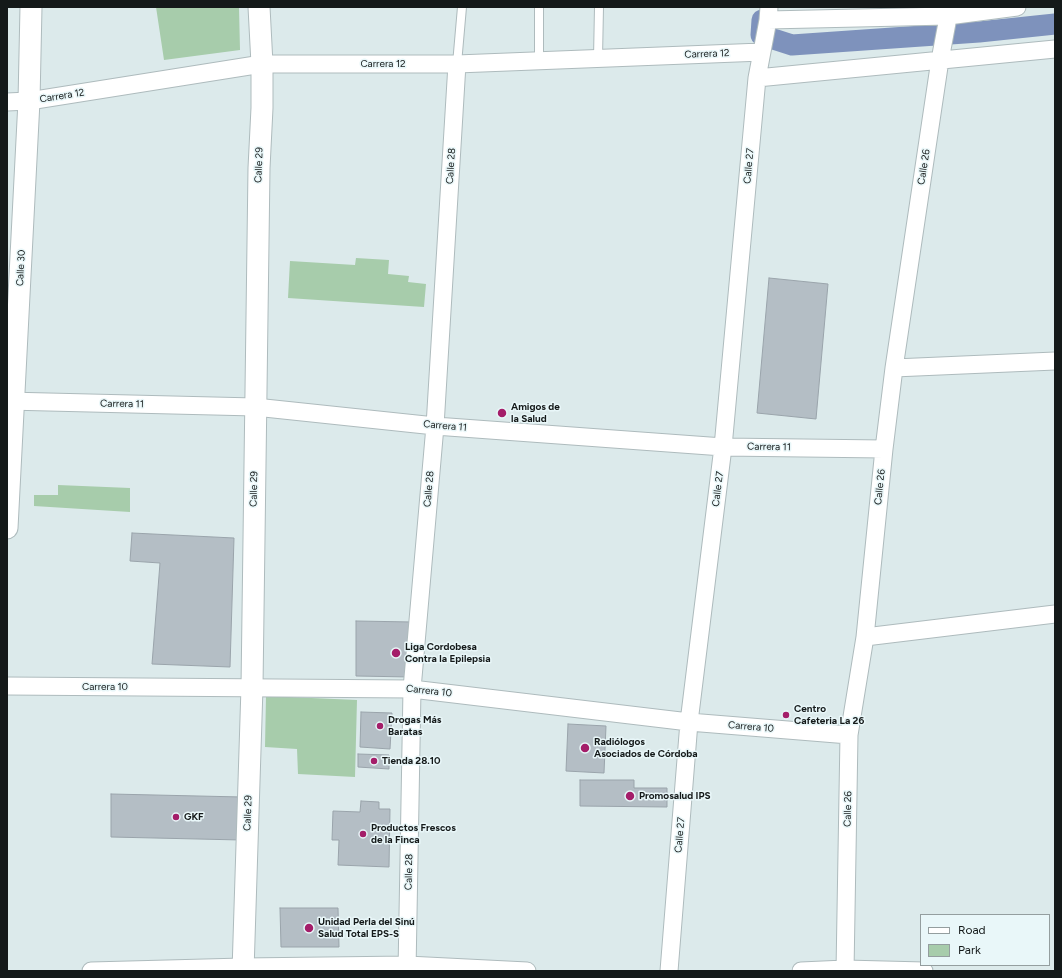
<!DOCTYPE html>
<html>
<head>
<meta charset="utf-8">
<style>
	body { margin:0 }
	#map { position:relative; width:1062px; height:978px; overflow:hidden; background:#dceaeb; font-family:Figtree,sans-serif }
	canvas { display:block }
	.frame { position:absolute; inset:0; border:8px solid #141919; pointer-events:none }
	.legend { position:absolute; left:920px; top:914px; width:130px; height:52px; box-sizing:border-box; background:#e9f7f9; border:1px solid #949e9f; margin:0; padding:5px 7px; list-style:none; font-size:12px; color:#141919 }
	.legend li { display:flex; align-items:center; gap:8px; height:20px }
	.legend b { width:20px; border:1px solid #949e9f }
</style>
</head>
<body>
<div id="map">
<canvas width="1062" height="978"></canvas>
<div class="frame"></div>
<ul class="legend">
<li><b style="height:5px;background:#fff"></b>Road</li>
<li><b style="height:11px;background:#a7ccab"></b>Park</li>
</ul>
</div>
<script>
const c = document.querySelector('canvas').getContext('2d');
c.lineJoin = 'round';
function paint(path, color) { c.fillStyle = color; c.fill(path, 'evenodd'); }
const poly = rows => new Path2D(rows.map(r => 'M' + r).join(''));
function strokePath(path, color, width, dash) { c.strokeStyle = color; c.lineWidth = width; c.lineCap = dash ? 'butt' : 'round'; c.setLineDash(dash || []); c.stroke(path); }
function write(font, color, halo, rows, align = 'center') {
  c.font = font + ' Figtree,sans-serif'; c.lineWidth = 3; c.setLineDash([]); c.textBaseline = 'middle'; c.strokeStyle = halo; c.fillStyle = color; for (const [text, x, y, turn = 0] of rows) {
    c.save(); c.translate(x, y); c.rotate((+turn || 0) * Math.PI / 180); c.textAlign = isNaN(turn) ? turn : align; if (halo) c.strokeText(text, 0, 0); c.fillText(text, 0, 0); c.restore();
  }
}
paint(poly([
	[156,7,239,7,240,50,164,60],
	[356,258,389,260,388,274,409,276,408,282,426,284,424,307,288,298,290,261,355,265],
	[58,485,130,488,130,512,34,506,34,495,58,495],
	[266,696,357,700,355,777,298,774,297,749,265,747]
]), '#a7ccab');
strokePath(poly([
	[762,20,761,35,792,45,979,32,1055,24]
]), '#7e92bc', 21);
const building = poly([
	[769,278,828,284,816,419,757,413,769,278],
	[132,533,234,538,230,667,152,664,160,563,130,561,132,533],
	[356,621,412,622,411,677,356,676,356,621],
	[361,712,392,713,390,749,360,747,361,712],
	[568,724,606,726,604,773,566,771,568,724],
	[358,754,389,755,389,769,358,767,358,754],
	[580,780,634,780,634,788,667,788,667,807,580,806,580,780],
	[111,794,242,797,241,840,111,837,111,794],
	[361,801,379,802,379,809,390,809,389,867,338,865,339,840,332,840,333,811,360,812,361,801],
	[280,908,338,908,339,947,281,947,280,908]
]);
paint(building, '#b4bec5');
strokePath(building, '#9aa4ab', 1);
const service = poly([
	[539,7,539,60],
	[598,58,599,7],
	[457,64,462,7]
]);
const minor = poly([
	[768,20,948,16,1017,7],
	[757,78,1055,49],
	[7,102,29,101,262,64,457,64,762,52],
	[894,368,1055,361],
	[7,401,255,407,435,426,723,447,884,449],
	[865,637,1055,614],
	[7,686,412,689,689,722,849,735],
	[91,971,243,967,407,965,527,971],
	[407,971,412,689,435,426,457,64],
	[669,971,689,722,723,447,757,78,768,20,769,7],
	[801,971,845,969,924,971],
	[845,971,849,735,865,637,884,449,894,368,940,60,950,7]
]);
const tertiary = poly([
	[7,528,29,101,31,7],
	[243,971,252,687,259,168,262,108,262,64,259,7]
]);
strokePath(service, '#aebbbd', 10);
strokePath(minor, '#aebbbd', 19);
strokePath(tertiary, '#aebbbd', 23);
strokePath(service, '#fff', 8);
strokePath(minor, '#fff', 17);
strokePath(tertiary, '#fff', 21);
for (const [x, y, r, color] of [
	[502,413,5,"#a41d69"],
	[396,653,5,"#a41d69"],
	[786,715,4,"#a41d69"],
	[380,726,4,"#a41d69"],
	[585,748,5,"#a41d69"],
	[374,761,4,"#a41d69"],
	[630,796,5,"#a41d69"],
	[176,817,4,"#a41d69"],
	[363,834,4,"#a41d69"],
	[309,928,5,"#a41d69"]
]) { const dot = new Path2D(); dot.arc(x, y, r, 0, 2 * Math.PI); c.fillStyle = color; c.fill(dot); strokePath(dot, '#e9f7f9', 1.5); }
write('10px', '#141919', '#e9f7f9', [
	["Carrera 12",707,54,-2],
	["Carrera 12",383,64],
	["Carrera 12",62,96,-9],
	["Calle 29",259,165,-88],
	["Calle 28",451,166,-86],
	["Calle 27",749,166,-85],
	["Calle 26",924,167,-81],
	["Calle 30",21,268,-87],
	["Carrera 11",122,404,1],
	["Carrera 11",445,426,5],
	["Carrera 11",769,447,1],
	["Calle 26",880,487,-84],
	["Calle 29",254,489,-89],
	["Calle 28",429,489,-85],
	["Calle 27",718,489,-83],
	["Carrera 10",105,687],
	["Carrera 10",429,691,6],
	["Carrera 10",751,727,5],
	["Calle 26",848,809,-89],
	["Calle 29",248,813,-88],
	["Calle 27",680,835,-85],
	["Calle 28",409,872,-89]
]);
write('bold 10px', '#141919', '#e9f7f9', [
	["Amigos de",511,407],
	["la Salud",511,419],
	["Liga Cordobesa",405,647],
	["Contra la Epilepsia",405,659],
	["Centro",794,709],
	["Cafeteria La 26",794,721],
	["Drogas Más",388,720],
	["Baratas",388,732],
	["Radiólogos",594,742],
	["Asociados de Córdoba",594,754],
	["Tienda 28.10",382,761],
	["Promosalud IPS",639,796],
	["GKF",184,817],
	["Productos Frescos",371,828],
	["de la Finca",371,840],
	["Unidad Perla del Sinú",318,922],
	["Salud Total EPS-S",318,934]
], 'left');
</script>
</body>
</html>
